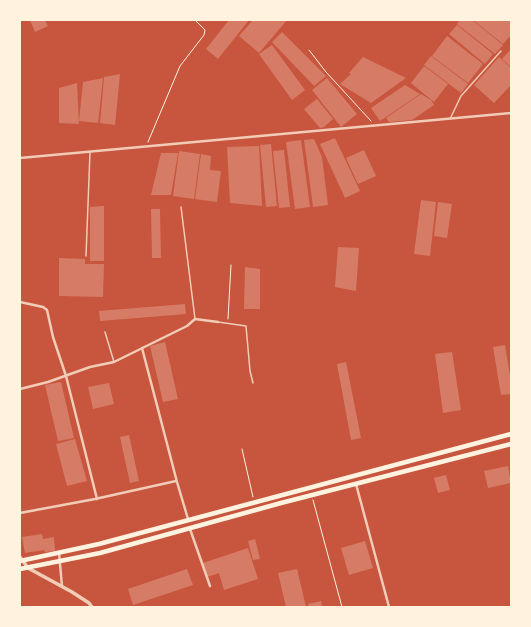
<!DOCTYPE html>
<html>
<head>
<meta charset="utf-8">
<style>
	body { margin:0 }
	#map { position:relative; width:531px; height:627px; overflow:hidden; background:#c8553d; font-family:Arial,sans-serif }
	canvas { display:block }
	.frame { position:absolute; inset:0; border:21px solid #fff3e0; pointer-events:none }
</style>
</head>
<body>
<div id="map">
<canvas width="531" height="627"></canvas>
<div class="frame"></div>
</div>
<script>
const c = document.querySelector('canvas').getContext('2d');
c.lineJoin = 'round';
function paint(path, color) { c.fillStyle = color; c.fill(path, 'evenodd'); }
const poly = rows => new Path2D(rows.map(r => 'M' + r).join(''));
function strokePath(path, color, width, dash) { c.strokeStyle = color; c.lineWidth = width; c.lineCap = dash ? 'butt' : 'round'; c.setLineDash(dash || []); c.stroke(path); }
paint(poly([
	[30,20,45,20,48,26,35,32],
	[229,20,249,20,218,59,206,49],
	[253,20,287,20,259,53,239,36],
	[460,20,472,20,503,45,495,54,457,24],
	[473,20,511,20,511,35,503,44],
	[457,25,493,54,485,64,449,34],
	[282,32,326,76,314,86,272,42],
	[447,36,483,64,468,83,432,56],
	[272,45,305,90,292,100,259,54],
	[511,49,511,67,502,59],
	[431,56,468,84,461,93,424,65],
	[363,57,406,78,371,103,340,84,351,74,349,73],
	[499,57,511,68,511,85,494,103,474,85],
	[424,66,448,84,434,102,411,83],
	[120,74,115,125,100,123,104,77],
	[103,78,98,123,79,121,83,82],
	[327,78,357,114,341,127,312,90],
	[77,83,79,124,59,123,59,88],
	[405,85,420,94,380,121,371,108],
	[421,94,431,100,434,105,412,120,389,122,386,118],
	[317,99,333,119,324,127,320,128,304,109],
	[335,138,360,191,345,198,320,144],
	[314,139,322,157,328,205,313,207,304,140],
	[301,140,310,207,295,209,286,142],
	[271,144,277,206,266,207,260,145],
	[259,146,262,206,230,203,227,147],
	[284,150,290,207,279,208,273,151],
	[364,150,376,176,358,184,346,158],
	[179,151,200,154,194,199,173,196],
	[161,153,178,153,171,195,151,195],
	[201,154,211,156,210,170,221,171,217,202,195,199],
	[421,200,436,202,430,256,414,254],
	[438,202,452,204,447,238,434,236],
	[104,206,104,261,90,261,90,207],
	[151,209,160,209,161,258,152,258],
	[338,247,359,248,356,291,335,287],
	[59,258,85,259,85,264,104,264,103,297,59,296],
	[245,267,260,269,260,309,244,309],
	[185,304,186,314,100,321,99,311],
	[165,342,178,399,163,402,150,346],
	[505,345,511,382,511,394,501,395,493,347],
	[452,352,461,410,443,413,435,354],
	[346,362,361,438,351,440,337,364],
	[61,382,74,438,58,441,45,385],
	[109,383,114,404,93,409,88,387],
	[129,435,139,481,130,483,120,437],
	[75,439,87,481,67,486,56,444],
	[508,466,511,483,488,488,484,471],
	[446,475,450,490,438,493,434,478],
	[42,534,43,539,54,537,55,551,45,552,44,550,25,553,22,537],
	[255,539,260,559,253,560,248,541],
	[365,541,373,568,349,575,341,548],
	[248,548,258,579,224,590,219,573,207,577,203,563],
	[187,569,193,585,133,605,128,589],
	[297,569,306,607,286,607,278,573],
	[321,601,322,607,309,607,308,604]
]), '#d67c66');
strokePath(poly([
	[309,50,326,72,371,121],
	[148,142,180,66,204,35,205,30,195,20],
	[228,319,231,265],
	[242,449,253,497],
	[313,500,342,607]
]), '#fff3e0', 1);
strokePath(poly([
	[450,119,461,96,501,51],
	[181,207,195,319],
	[86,256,90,152],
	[218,322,246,326,250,371,253,383],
	[105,332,114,362]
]), '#f1ccb7', 1.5);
strokePath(poly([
	[20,158,511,113],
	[20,302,43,307,47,310,53,337,66,376,97,499],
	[142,348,177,482,188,519],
	[20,389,48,382,90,367,114,362,187,326,195,319,218,322],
	[356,484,389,607],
	[20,513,95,499,176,481],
	[190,529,210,586],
	[59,553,62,586]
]), '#f1ccb7', 2.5);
strokePath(poly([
	[20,557,28,568,72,592,89,603,92,607]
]), '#f1ccb7', 3.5);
strokePath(poly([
	[20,561,99,544,511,434],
	[20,569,100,553,281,503,511,444]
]), '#fff3e0', 4.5);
</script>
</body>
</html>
